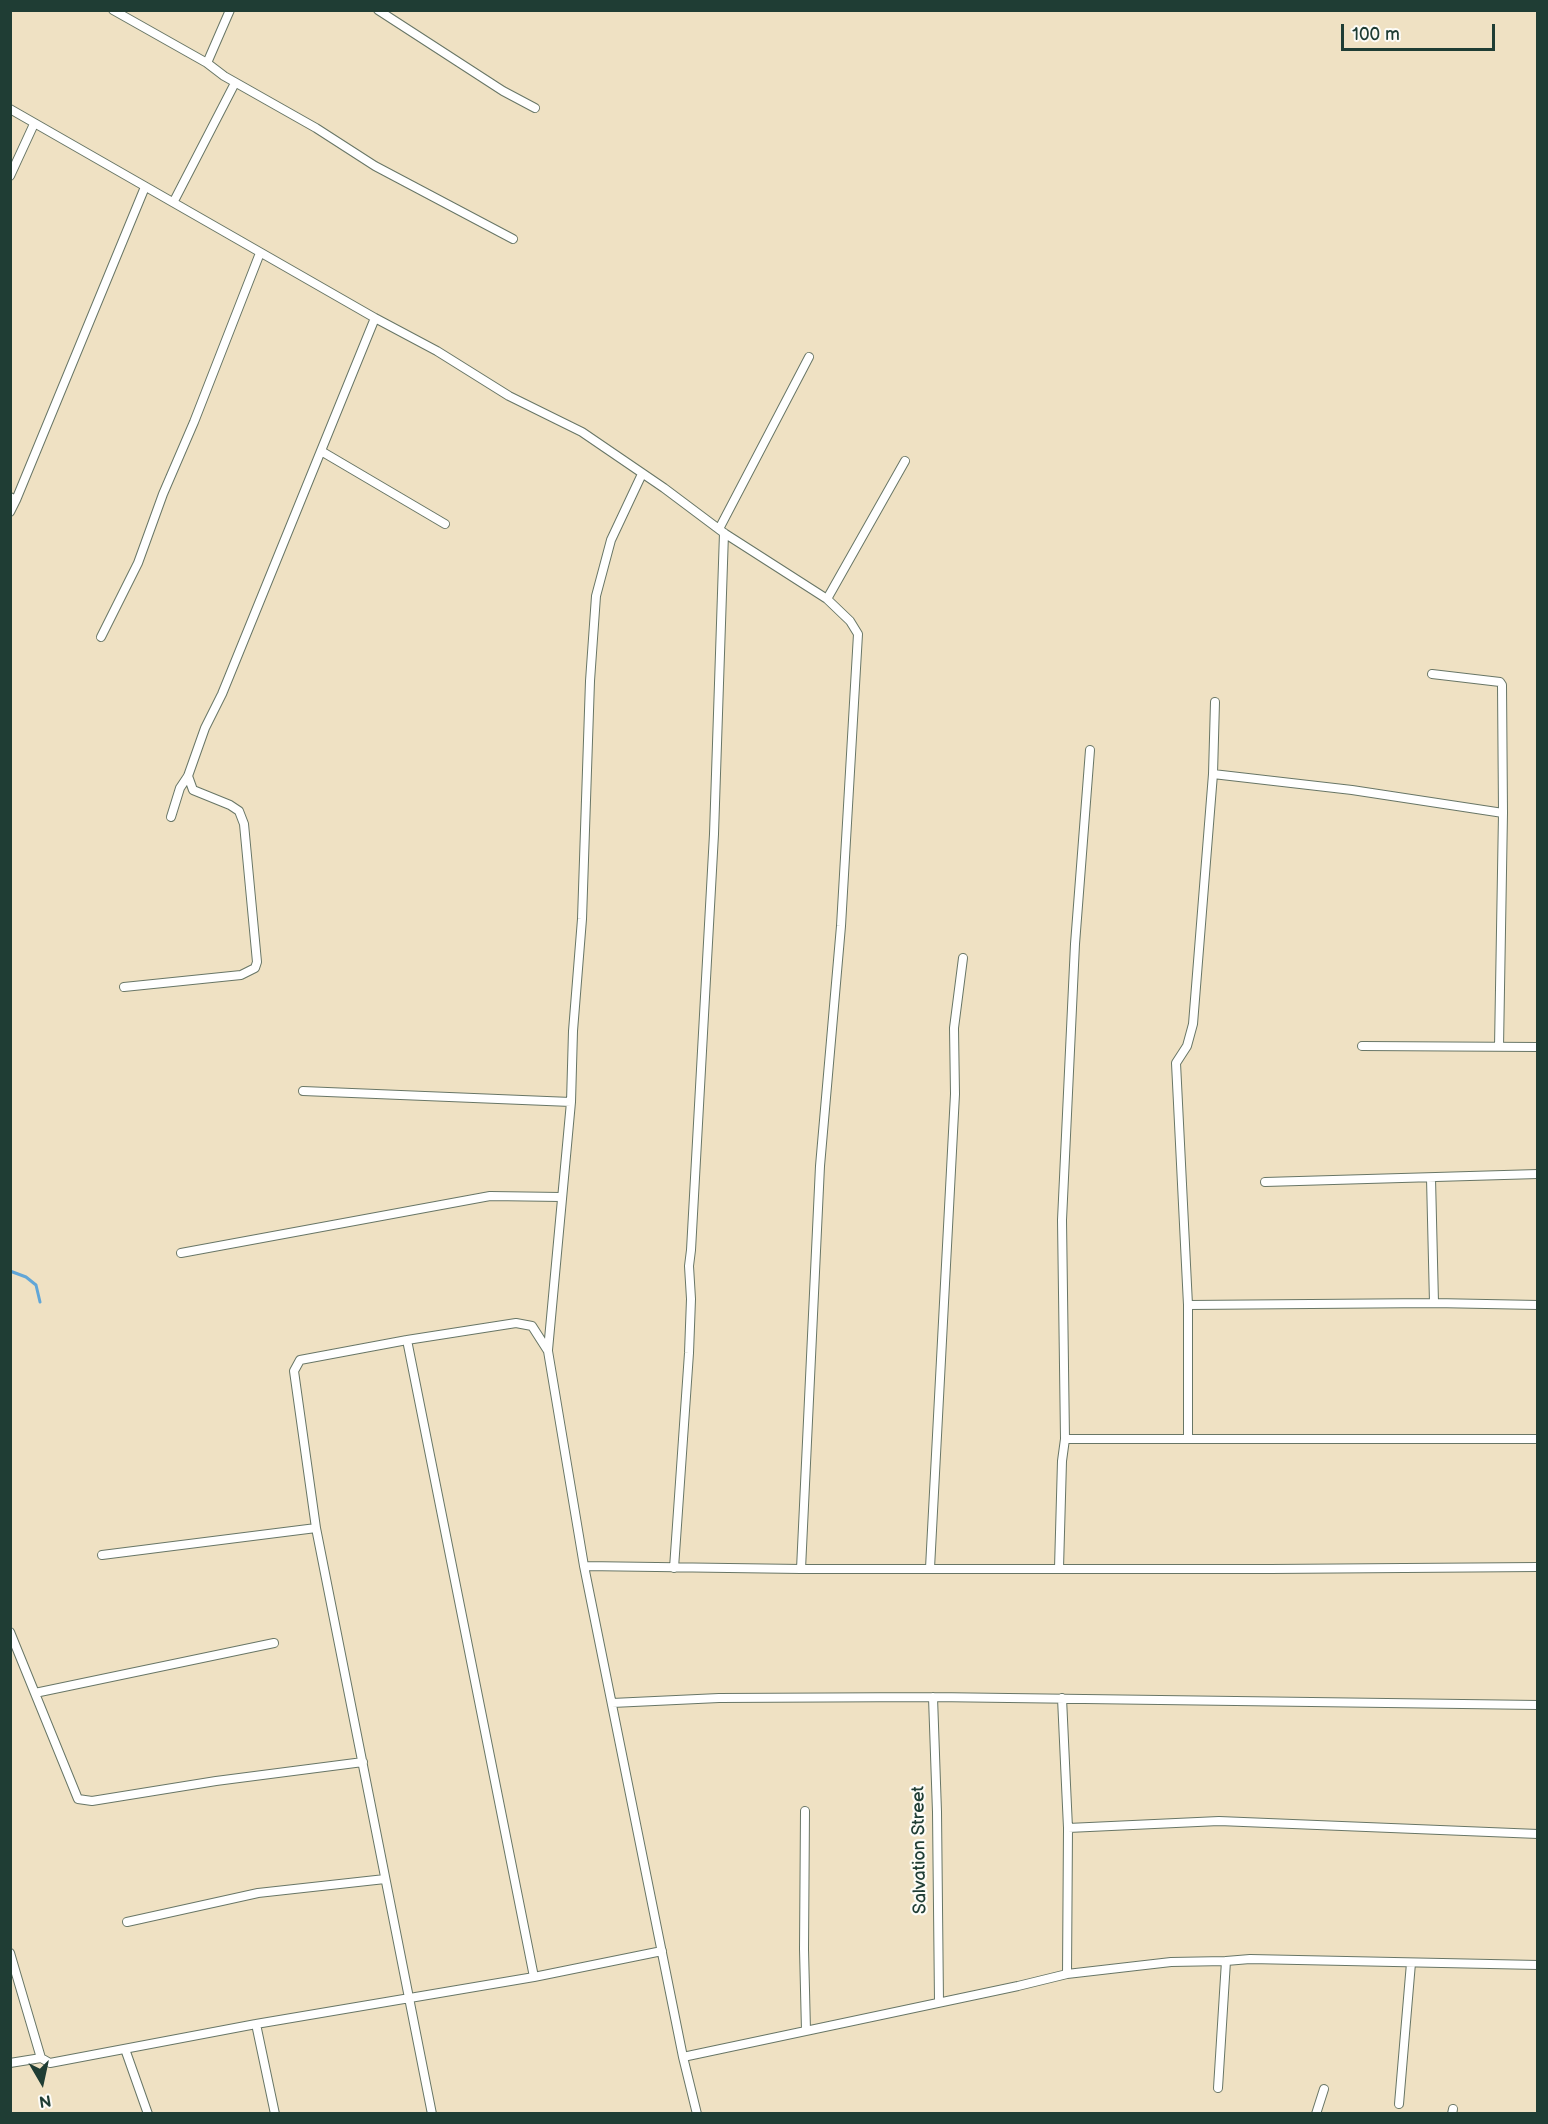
<!DOCTYPE html>
<html>
<head>
<meta charset="utf-8">
<style>
	body { margin:0 }
	#map { position:relative; width:1548px; height:2124px; overflow:hidden; background:#efe1c3; font-family:"Balsamiq Sans",sans-serif }
	canvas { display:block }
	.frame { position:absolute; inset:0; border:12px solid #1f3d34; pointer-events:none }
	.north { position:absolute; left:12px; top:2052px; width:60px; height:60px; -webkit-text-stroke:4px #fdfcf7; paint-order:stroke; rotate:171deg; font-size:16px; font-weight:700; line-height:24px; text-align:center; color:#1f3d34 }
	.north::after { content:''; display:block; margin:auto; width:21px; height:27px; background:#1f3d34; clip-path:polygon(50% 0,100% 100%,50% 72%,0 100%) }
	.scale { position:absolute; left:1341px; top:24px; width:154px; height:27px; box-sizing:border-box; border:3px solid #1f3d34; border-top:0; padding-left:8px; font-size:18px; line-height:21px; white-space:nowrap; color:#1f3d34; -webkit-text-stroke:4px #fdfcf7; paint-order:stroke }
</style>
</head>
<body>
<div id="map">
<canvas width="1548" height="2124"></canvas>
<div class="frame"></div>
<div class="north">N</div>
<div class="scale">100 m</div>
</div>
<script>
const c = document.querySelector('canvas').getContext('2d');
c.lineJoin = 'round';
const poly = rows => new Path2D(rows.map(r => 'M' + r).join(''));
function strokePath(path, color, width, dash) { c.strokeStyle = color; c.lineWidth = width; c.lineCap = dash ? 'butt' : 'round'; c.setLineDash(dash || []); c.stroke(path); }
function write(font, color, halo, rows, align = 'center') {
  c.font = font + ' "Balsamiq Sans",sans-serif'; c.lineWidth = 4.5; c.setLineDash([]); c.textBaseline = 'middle'; c.strokeStyle = halo; c.fillStyle = color; for (const [text, x, y, turn = 0] of rows) {
    c.save(); c.translate(x, y); c.rotate((+turn || 0) * Math.PI / 180); c.textAlign = isNaN(turn) ? turn : align; if (halo) c.strokeText(text, 0, 0); c.fillText(text, 0, 0); c.restore();
  }
}
strokePath(poly([
	[10,1271,26,1277,36,1285,40,1302]
]), '#61a6d7', 3);
const street = poly([
	[113,10,207,63,224,76,316,128,375,166,513,239],
	[378,10,503,91,535,108],
	[207,63,230,10],
	[10,109,375,318,437,351,509,396,582,432,664,488,724,533,827,599,850,621,858,634,841,926,820,1166,801,1569],
	[10,176,34,124],
	[174,201,235,83],
	[321,451,445,524],
	[10,497,16,500,145,187],
	[10,512,16,500],
	[719,529,809,357],
	[827,599,905,461],
	[101,637,138,563,163,494,194,422,260,253],
	[1432,674,1500,682,1502,685,1503,813],
	[1213,774,1352,790,1503,813,1499,1047],
	[171,817,180,788,188,776,205,728,222,694,375,318],
	[124,987,241,975,255,968,257,962,244,824,239,811,230,805,193,790,188,776],
	[1362,1046,1538,1047],
	[303,1091,571,1102],
	[1431,1178,1434,1303],
	[1265,1182,1538,1174],
	[181,1253,490,1196,561,1197],
	[1188,1305,1434,1303,1538,1305],
	[407,1340,300,1360,294,1371,316,1528,432,2114],
	[548,1350,571,1102,573,1031,582,919,590,681,596,596,611,540,642,474],
	[1065,1439,1538,1439],
	[1188,1439,1188,1305,1176,1063,1187,1046,1193,1024,1213,774,1215,702],
	[102,1555,316,1528],
	[584,1566,801,1569,1270,1569,1538,1567],
	[674,1568,689,1353,691,1299,689,1266,691,1250,714,834,724,533],
	[930,1568,955,1094,954,1028,963,958],
	[1059,1568,1062,1461,1065,1439,1062,1220,1075,944,1090,750],
	[10,1632,78,1799,92,1801,216,1781,363,1762],
	[35,1693,274,1643],
	[933,1697,937,1812,939,2002],
	[1062,1698,1068,1828,1067,1974],
	[612,1703,719,1698,933,1697,1538,1705],
	[805,1811,804,1949,806,2031],
	[1068,1828,1219,1821,1538,1834],
	[127,1922,258,1893,385,1879],
	[10,1953,41,2058,50,2063,256,2024,534,1977,662,1951],
	[534,1977,407,1340,516,1323,532,1326,548,1351,584,1566,683,2057,697,2114],
	[256,2024,275,2114],
	[125,2049,148,2114],
	[683,2057,1018,1986,1067,1974,1171,1962,1226,1961],
	[10,2063,41,2058],
	[1218,2088,1226,1961,1250,1959,1538,1965],
	[1399,2104,1411,1963],
	[1316,2114,1324,2089],
	[1452,2114,1453,2109]
]);
strokePath(street, '#687666', 10);
strokePath(street, '#fff', 8);
write('18px', '#1f3d34', '#fdfcf7', [
	["Salvation Street",920,1850,-91]
]);
</script>
</body>
</html>
